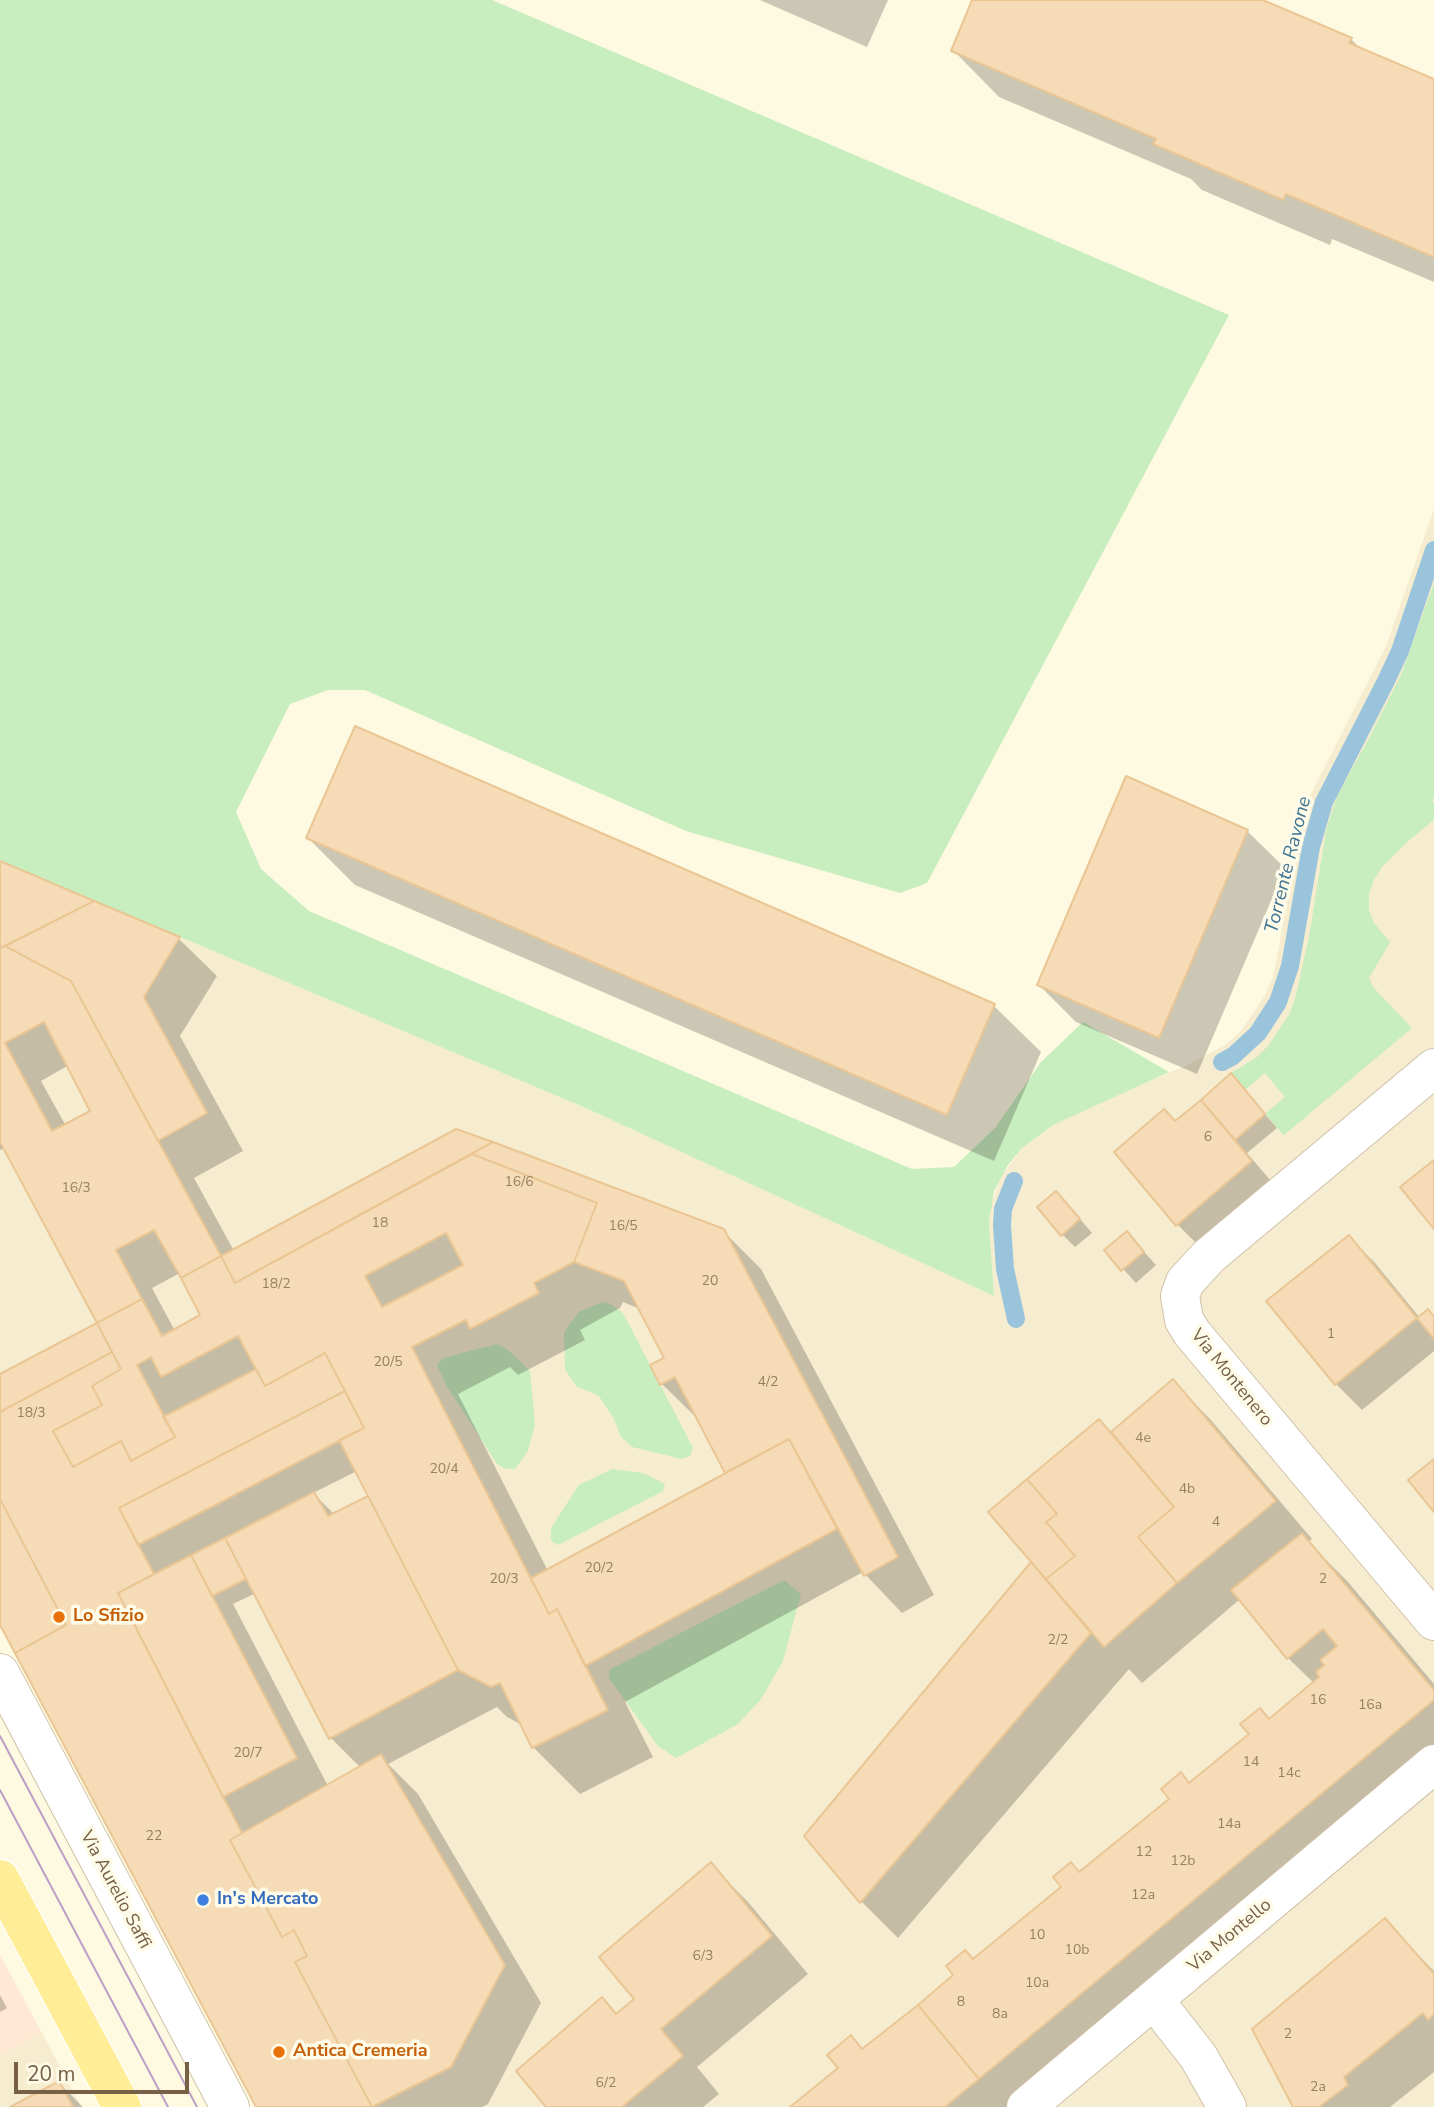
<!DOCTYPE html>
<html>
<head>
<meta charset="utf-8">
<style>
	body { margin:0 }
	#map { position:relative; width:1434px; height:2107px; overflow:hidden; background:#fef9e1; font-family:"Nunito Sans",sans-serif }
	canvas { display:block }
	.scale { position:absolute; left:14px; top:2062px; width:175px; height:32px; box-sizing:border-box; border:4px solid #776146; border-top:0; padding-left:9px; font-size:21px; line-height:24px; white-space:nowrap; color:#776146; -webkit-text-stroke:5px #fffbe9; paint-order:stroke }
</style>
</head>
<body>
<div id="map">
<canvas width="1434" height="2107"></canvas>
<div class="scale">20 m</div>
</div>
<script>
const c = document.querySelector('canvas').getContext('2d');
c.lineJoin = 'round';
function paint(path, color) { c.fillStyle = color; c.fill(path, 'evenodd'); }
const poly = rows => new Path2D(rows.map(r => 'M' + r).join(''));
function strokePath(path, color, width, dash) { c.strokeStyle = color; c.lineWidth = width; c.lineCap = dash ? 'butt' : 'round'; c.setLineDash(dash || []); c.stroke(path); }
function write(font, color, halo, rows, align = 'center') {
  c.font = font + ' "Nunito Sans",sans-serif'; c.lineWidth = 7; c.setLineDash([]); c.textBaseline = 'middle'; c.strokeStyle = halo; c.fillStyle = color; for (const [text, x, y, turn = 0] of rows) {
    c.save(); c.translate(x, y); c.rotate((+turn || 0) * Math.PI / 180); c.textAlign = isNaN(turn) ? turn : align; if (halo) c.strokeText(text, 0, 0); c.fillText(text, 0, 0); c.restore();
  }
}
paint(poly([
	[1434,509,1434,2107,256,2107,0,1625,0,861,588,1109,994,1296,989,1222,991,1205,1001,1177,1022,1148,1053,1125,1127,1090,1190,1064,1226,1044,1241,1031,1264,997,1273,977,1278,952,1300,823,1310,796,1386,646],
	[42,2033,81,2107,0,2107,0,2055]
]), '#f6eccf');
paint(poly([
	[0,1955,42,2033,0,2055]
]), '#ffe9d4');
paint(poly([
	[0,0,492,0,1229,315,927,883,900,893,686,831,365,690,328,690,290,704,236,812,261,869,309,911,912,1169,954,1167,995,1128,1041,1062,1083,1022,1169,1072,1053,1125,1022,1148,1008,1165,994,1191,989,1222,994,1296,588,1109,0,861],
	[1434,583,1434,798,1432,800,1434,803,1434,820,1408,841,1382,867,1374,880,1369,894,1369,910,1374,923,1390,942,1369,978,1373,987,1412,1028,1284,1135,1265,1114,1285,1097,1265,1073,1245,1090,1231,1073,1256,1058,1269,1045,1290,1013,1296,995,1309,937,1326,831,1331,814,1338,794,1367,742,1401,675],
	[602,1302,610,1304,623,1313,693,1448,690,1456,682,1459,632,1447,621,1437,614,1419,599,1396,576,1386,565,1369,564,1332,579,1312],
	[497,1344,507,1349,530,1371,535,1424,528,1451,515,1469,506,1469,497,1464,446,1385,437,1365,443,1358],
	[612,1469,643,1473,665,1484,663,1491,558,1545,551,1541,551,1528,579,1485],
	[784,1580,801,1594,783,1661,761,1699,738,1724,676,1758,658,1746,609,1678,609,1670]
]), '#c8edbe');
paint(poly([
	[760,0,888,0,867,47],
	[974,0,1258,0,1351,39,1362,50,1434,81,1434,282,1332,239,1330,245,1202,190,1191,179,999,97,953,50],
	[1247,831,1285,868,1197,1074,1076,1022,1039,985],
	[308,838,994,1006,1041,1052,994,1161,355,885],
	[0,863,179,939,217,976,180,1036,243,1151,194,1178,234,1251,456,1131,723,1231,761,1269,934,1595,902,1613,863,1572,625,1702,653,1757,580,1794,533,1747,522,1725,507,1717,497,1707,388,1764,418,1794,541,2003,488,2104,482,2107,258,2107,0,1621,0,1376,99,1324,5,1148,0,1150],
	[69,1065,93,1111,66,1126,41,1081],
	[180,1273,203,1316,175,1331,152,1288],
	[623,1302,640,1309,666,1359,662,1384,700,1421,728,1473,548,1571,458,1394,510,1367,518,1375,585,1340,580,1330,620,1308],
	[357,1471,373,1503,334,1514,313,1493],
	[256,1593,331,1738,361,1768,328,1786,233,1604],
	[1231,1076,1277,1128,1247,1153,1277,1188,1203,1250,1177,1224,1176,1123],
	[1069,1206,1092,1233,1075,1247,1063,1235],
	[1127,1233,1156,1265,1136,1283,1106,1250],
	[1349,1237,1375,1263,1420,1318,1434,1318,1434,1351,1362,1410,1336,1384],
	[1173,1382,1210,1419,1312,1539,1308,1542,1348,1582,1434,1684,1434,1785,1048,2107,793,2107,841,2068,851,2037,863,2050,1172,1799,1180,1774,1190,1784,1251,1734,1260,1710,1270,1720,1314,1683,1288,1658,1240,1599,1142,1683,1129,1669,898,1938,861,1901,1041,1571,1111,1434],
	[711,1865,748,1902,808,1974,697,2067,719,2094,703,2107,548,2107,602,2000,618,2015,637,1999],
	[1385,1921,1434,1971,1434,2072,1390,2107,1295,2107],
	[0,1995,7,2008,0,2012],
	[59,2083,83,2107,14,2107]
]), '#0003');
strokePath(poly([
	[1222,1062,1233,1056,1258,1033,1278,1002,1290,966,1311,847,1324,802,1386,681,1400,651,1434,550],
	[1014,1181,1003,1209,1002,1225,1005,1269,1016,1319]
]), '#99c4dc', 18);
const building = poly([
	[972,0,1263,0,1352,38,1349,43,1434,79,1434,257,1286,194,1283,200,1153,144,1156,139,951,51,972,0],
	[355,726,995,1004,947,1115,306,838,355,726],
	[1126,776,1248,830,1159,1038,1037,985,1126,776],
	[0,861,94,901,0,948,0,861],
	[94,901,180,937,144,997,207,1113,158,1141,71,981,5,946,94,901],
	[5,946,71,981,221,1256,181,1278,154,1230,116,1250,142,1299,97,1323,0,1142,0,948,5,946],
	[44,1022,90,1111,52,1131,5,1043,44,1022],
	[1231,1073,1265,1114,1235,1140,1201,1100,1231,1073],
	[1201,1100,1252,1161,1176,1226,1114,1152,1164,1109,1175,1121,1201,1100],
	[456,1129,493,1142,235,1283,221,1256,456,1129],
	[493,1142,724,1229,898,1557,864,1576,789,1439,725,1473,675,1377,660,1385,650,1365,664,1358,624,1281,574,1262,597,1203,472,1154,493,1142],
	[472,1154,597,1203,574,1262,534,1283,539,1293,470,1329,466,1320,412,1347,549,1614,557,1609,608,1710,532,1748,500,1683,491,1687,458,1670,339,1440,364,1428,325,1353,265,1386,238,1336,161,1377,151,1357,137,1365,175,1437,131,1461,121,1441,73,1467,53,1431,102,1405,92,1386,121,1369,97,1323,142,1299,162,1336,200,1315,181,1278,221,1256,235,1283,472,1154],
	[446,1233,463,1265,382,1307,365,1276,446,1233],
	[1434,1160,1434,1229,1400,1187,1434,1160],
	[1056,1191,1080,1219,1061,1236,1037,1207,1056,1191],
	[1127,1231,1144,1252,1121,1271,1104,1250,1127,1231],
	[1349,1235,1417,1318,1335,1385,1266,1301,1349,1235],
	[1428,1309,1434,1317,1434,1339,1417,1318,1428,1309],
	[97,1323,112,1352,0,1412,0,1374,97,1323],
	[112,1352,121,1369,92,1386,102,1405,53,1431,73,1467,121,1441,131,1461,175,1437,163,1417,256,1369,265,1386,325,1353,345,1391,119,1508,154,1574,118,1593,242,1833,230,1840,282,1937,294,1930,307,1956,295,1962,372,2107,256,2107,15,1653,66,1625,0,1499,0,1412,112,1352],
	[1173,1379,1276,1501,1177,1583,1138,1537,1174,1507,1111,1432,1173,1379],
	[345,1391,364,1428,138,1545,119,1508,345,1391],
	[1099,1419,1174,1507,1138,1537,1177,1583,1104,1647,1046,1579,1075,1556,1046,1522,1057,1514,1027,1479,1099,1419],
	[789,1439,837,1529,585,1666,557,1609,549,1614,531,1578,789,1439],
	[1434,1459,1434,1512,1408,1480,1434,1459],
	[1027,1479,1057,1514,1046,1522,1075,1556,1046,1579,988,1512,1027,1479],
	[314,1492,328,1516,368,1496,458,1670,329,1739,225,1538,314,1492],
	[0,1499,66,1625,15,1653,0,1625,0,1499],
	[1302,1533,1434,1690,1434,1700,979,2079,918,2005,953,1975,946,1966,965,1950,973,1959,1061,1887,1053,1877,1071,1862,1079,1872,1169,1799,1161,1789,1181,1772,1189,1783,1249,1734,1240,1724,1260,1708,1269,1719,1319,1677,1316,1672,1324,1665,1320,1660,1337,1646,1323,1629,1287,1659,1231,1590,1302,1533],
	[225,1538,246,1579,212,1596,191,1555,225,1538],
	[191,1555,297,1758,223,1797,118,1593,191,1555],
	[1031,1562,1091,1633,860,1903,804,1836,1031,1562],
	[381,1754,505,1965,451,2067,372,2107,295,1962,307,1956,294,1930,282,1937,230,1840,381,1754],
	[711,1862,772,1936,661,2029,683,2056,622,2107,546,2107,516,2071,602,1997,616,2014,634,1999,599,1957,711,1862],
	[1385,1918,1434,1974,1434,2014,1428,2020,1423,2013,1344,2077,1348,2085,1319,2107,1293,2107,1252,2029,1385,1918],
	[918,2005,979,2079,945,2107,790,2107,838,2068,827,2055,851,2035,862,2049,918,2005],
	[59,2081,73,2107,10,2107,50,2086,59,2081]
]);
paint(building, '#f6dcb6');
strokePath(building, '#eac695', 2);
const minor = poly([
	[1434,1068,1209,1256,1185,1282,1180,1296,1184,1320,1192,1333,1434,1621],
	[1154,2000,1198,2056,1227,2107],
	[1026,2107,1434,1764]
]);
const tertiary = poly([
	[0,1673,230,2107]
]);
const primary = poly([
	[0,1879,122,2107]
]);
strokePath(minor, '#d0c1a7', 40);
strokePath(tertiary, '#d0c1a7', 40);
strokePath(primary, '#fff', 40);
strokePath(minor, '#fff', 38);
strokePath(tertiary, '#fff', 38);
strokePath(primary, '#ffed97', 38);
strokePath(poly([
	[0,1736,197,2107],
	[0,1790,168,2107]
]), '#bd9fc8', 2);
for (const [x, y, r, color] of [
	[59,1617,7,"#e8710a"],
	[203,1900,7,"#3f7fe0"],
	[279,2052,7,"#e8710a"]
]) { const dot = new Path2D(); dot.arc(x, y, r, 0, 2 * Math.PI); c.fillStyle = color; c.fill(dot); strokePath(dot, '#fffbe9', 2.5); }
write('14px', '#978062', null, [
	["6",1208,1138],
	["16/6",519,1183],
	["16/3",76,1189],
	["18",380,1224],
	["16/5",623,1227],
	["20",710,1282],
	["18/2",276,1285],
	["1",1331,1335],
	["20/5",388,1363],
	["4/2",768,1383],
	["18/3",31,1414],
	["4e",1143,1439],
	["20/4",444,1470],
	["4b",1187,1490],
	["4",1216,1523],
	["20/2",599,1569],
	["20/3",504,1580],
	["2",1323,1580],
	["2/2",1058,1641],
	["16",1318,1701],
	["16a",1370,1706],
	["20/7",248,1754],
	["14",1251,1763],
	["14c",1289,1774],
	["14a",1229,1825],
	["22",154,1837],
	["12",1144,1853],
	["12b",1183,1862],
	["12a",1143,1896],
	["10",1037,1936],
	["10b",1077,1951],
	["6/3",703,1957],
	["10a",1037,1984],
	["8",961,2003],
	["8a",1000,2015],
	["2",1288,2035],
	["6/2",606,2084],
	["2a",1318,2088]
]);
write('18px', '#776146', '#fffbe9', [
	["Via Montenero",1231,1378,51],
	["Via Aurelio Saffi",115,1890,62],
	["Via Montello",1230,1936,-40]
]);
write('bold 18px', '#c56008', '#fffbe9', [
	["Lo Sfizio",73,1617],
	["Antica Cremeria",293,2052]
], 'left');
write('bold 18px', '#366cbe', '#fffbe9', [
	["In's Mercato",217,1900]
], 'left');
write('italic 19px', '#407594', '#fffbe9', [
	["Torrente Ravone",1289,865,-76]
]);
</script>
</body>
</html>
